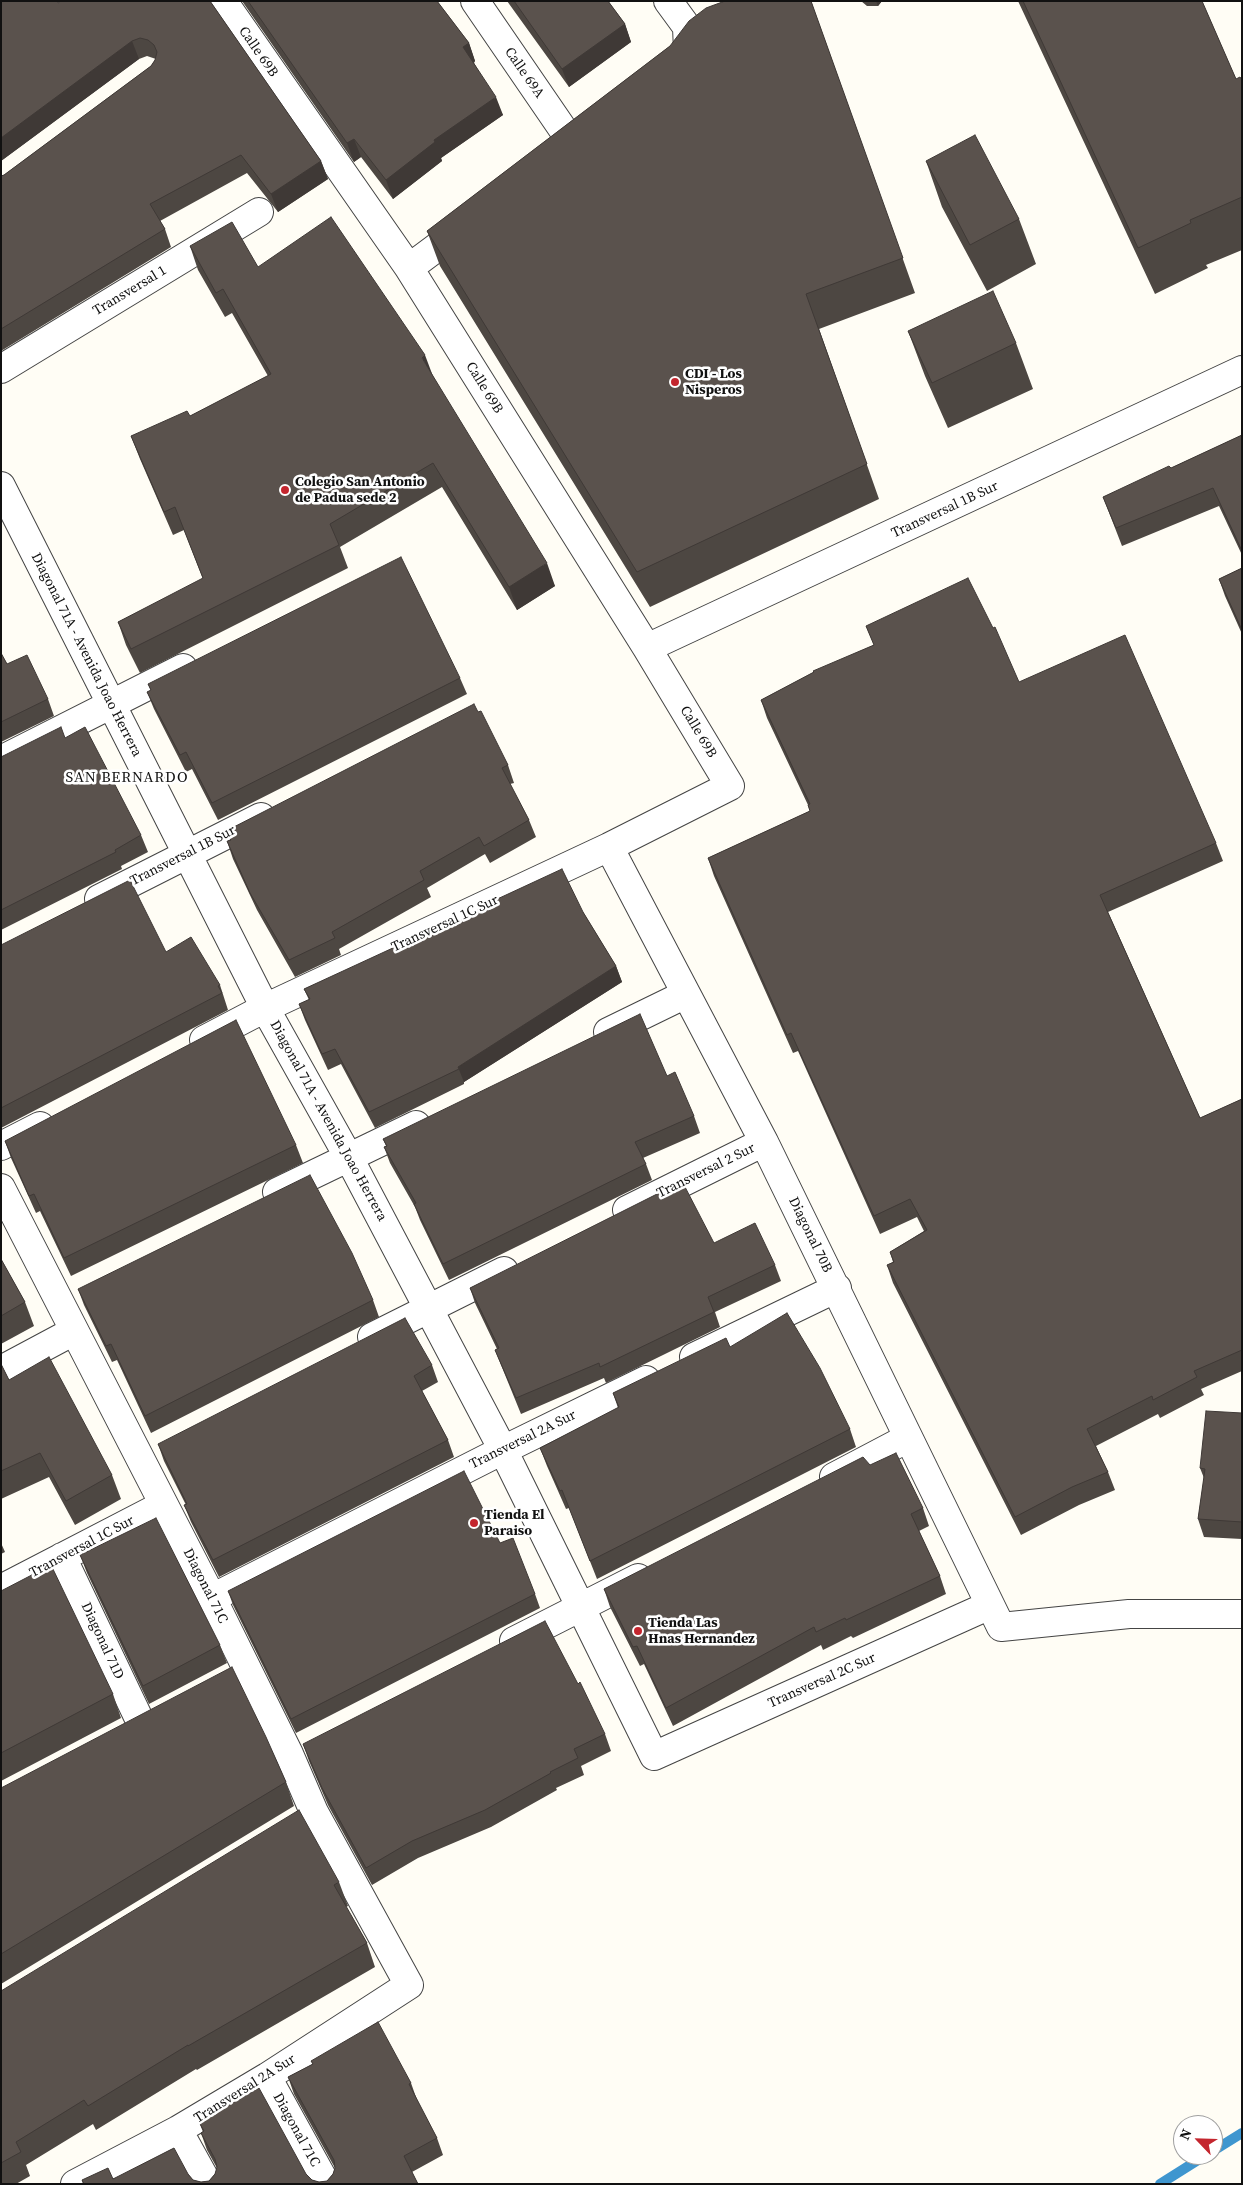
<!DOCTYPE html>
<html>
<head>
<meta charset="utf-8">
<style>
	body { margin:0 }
	#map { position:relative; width:1243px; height:2185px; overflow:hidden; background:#fffdf5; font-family:"Source Serif 4",serif }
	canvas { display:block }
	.frame { position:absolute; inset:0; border:2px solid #111; pointer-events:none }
	.north { position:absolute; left:1173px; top:2115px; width:50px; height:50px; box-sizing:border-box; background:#fff; border:1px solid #a0a0a0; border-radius:50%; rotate:294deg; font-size:14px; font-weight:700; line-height:20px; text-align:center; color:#111 }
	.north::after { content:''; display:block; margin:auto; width:18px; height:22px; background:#c4262e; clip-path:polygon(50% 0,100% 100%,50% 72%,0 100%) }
</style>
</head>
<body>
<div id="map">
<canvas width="1243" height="2185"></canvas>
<div class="frame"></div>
<div class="north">N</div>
</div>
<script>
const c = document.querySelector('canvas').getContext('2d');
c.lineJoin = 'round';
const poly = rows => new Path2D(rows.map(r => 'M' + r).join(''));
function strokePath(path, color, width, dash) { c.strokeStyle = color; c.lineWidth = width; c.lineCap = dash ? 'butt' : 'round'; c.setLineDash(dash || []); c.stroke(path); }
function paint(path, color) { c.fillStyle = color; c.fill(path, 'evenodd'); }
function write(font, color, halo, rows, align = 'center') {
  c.font = font + ' "Source Serif 4",serif'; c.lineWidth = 5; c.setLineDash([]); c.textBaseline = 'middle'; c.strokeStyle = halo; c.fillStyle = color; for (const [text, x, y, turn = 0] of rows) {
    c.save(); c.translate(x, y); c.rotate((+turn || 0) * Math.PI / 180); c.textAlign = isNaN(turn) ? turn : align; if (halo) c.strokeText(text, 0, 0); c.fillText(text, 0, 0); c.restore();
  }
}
strokePath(poly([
	[1213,2151,1242,2133],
	[1160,2184,1206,2155]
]), '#3f96cf', 10);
const minor = poly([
	[475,1,573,144],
	[668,1,687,27,688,51,682,58],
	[409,268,464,227],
	[1,369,259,212],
	[1,486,265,1008,349,1158,503,1450,654,1756,990,1605],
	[647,648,1242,370],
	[1,760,183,668],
	[609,847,764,1142,1001,1627,1129,1614,1242,1614],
	[99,899,261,817],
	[608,1032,686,994],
	[204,1040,265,1008,609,847,730,786,647,648,409,268,223,1],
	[1,1146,40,1126],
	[1,1188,212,1598,289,1754,314,1812,409,1985,267,2077,178,2130,75,2184],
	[277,1192,416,1125],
	[627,1210,764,1142],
	[372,1337,504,1271],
	[694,1357,837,1288],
	[1,1370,74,1331],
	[834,1477,908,1438],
	[62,1557,142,1725],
	[1,1589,163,1505],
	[212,1598,503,1450,646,1380],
	[514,1641,638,1578],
	[267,2077,326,2184],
	[178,2130,208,2184]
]);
strokePath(minor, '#444', 30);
strokePath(minor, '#fff', 28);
paint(poly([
	[1,1,58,3,210,1,321,161,328,179,278,212,247,173,160,221,165,229,171,247,1,351,1,176,4,175,151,66,155,60,156,59,147,56,139,59,1,161],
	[242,1,437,1,469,43,475,61,474,63,503,115,441,158,442,161,393,199,361,157,354,162],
	[507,1,608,1,625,24,631,42,569,87],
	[811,1,915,293,819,329,879,499,650,607,440,266,427,231,670,46],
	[861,1,882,1,878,6,867,6],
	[1018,1,1202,1,1236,79,1242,80,1242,250,1206,265,1208,268,1155,294],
	[926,161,1019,219,1036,264,987,291,942,207],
	[190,246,258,267,431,373,555,586,517,610,442,487,340,547,348,568,140,673,126,645,118,622,203,579,184,530,173,535,140,459,131,436,190,416,268,376,232,313,225,317,198,270],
	[908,331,1016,343,1033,389,948,428,925,376],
	[1242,435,1242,555,1219,506,1122,546,1103,497,1171,468],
	[1242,568,1242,634,1225,596,1219,579],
	[866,626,1019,682,1216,843,1223,861,1108,912,1200,1118,1242,1099,1242,1371,1201,1389,1204,1395,1160,1418,1158,1414,1096,1446,1108,1472,1115,1490,1079,1505,1021,1535,893,1283,887,1265,893,1262,890,1252,924,1231,917,1217,880,1234,798,1051,793,1053,714,876,708,858,810,811,808,805,767,718,761,700,814,672,874,645],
	[1,653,7,664,48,699,54,716,1,742],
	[460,678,467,694,218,820,192,769,186,772,154,709,147,692,151,691,148,684],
	[478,712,508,765,514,783,510,784,529,820,536,837,490,863,485,854,427,888,431,897,339,949,341,955,295,977,257,910,233,859,227,841,230,840,226,831],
	[65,738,141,835,148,852,121,866,122,869,1,930,1,757],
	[583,912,616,966,622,982,464,1082,464,1084,375,1128,341,1064,328,1070,305,1020,299,1004,309,1000,304,989,448,927],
	[1,945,166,952,220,985,228,1010,1,1128],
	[667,1076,694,1116,700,1133,643,1158,646,1164,652,1180,449,1280,420,1220,415,1207,390,1163,384,1147,386,1146,383,1139],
	[5,1141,296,1145,303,1163,71,1276,40,1211,36,1213,11,1158],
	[663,1196,714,1243,775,1265,781,1281,715,1312,720,1327,606,1383,604,1378,521,1414,501,1365,495,1350,497,1349,475,1303,470,1288],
	[1,1259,25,1302,34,1326,1,1344],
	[78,1289,373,1300,379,1317,151,1433,117,1360,112,1362,84,1305],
	[730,1347,850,1429,856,1447,597,1579,569,1508,566,1509,547,1466,540,1448,618,1408,613,1393],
	[1,1364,9,1380,112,1475,121,1499,75,1525,49,1477,1,1499],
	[432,1365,438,1382,422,1391,448,1440,454,1457,219,1577,191,1522,184,1505,186,1505,164,1461,158,1444],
	[1242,1413,1242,1539,1204,1537,1198,1519,1204,1478,1200,1468],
	[870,1465,923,1508,929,1526,919,1531,940,1576,946,1594,853,1638,851,1636,823,1650,821,1645,673,1726,644,1664,640,1666,610,1607,604,1589],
	[1,1543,5,1552,1,1554],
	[500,1543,535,1594,540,1608,296,1733,233,1605,228,1591],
	[80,1555,220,1645,227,1663,149,1704,87,1573],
	[1,1591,113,1694,121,1718,1,1781],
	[605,1734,611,1751,581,1766,584,1775,556,1788,557,1790,491,1827,418,1858,372,1885,328,1805,309,1761,303,1744],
	[286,1782,294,1806,1,1984,1,1788],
	[339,1882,348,1906,346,1907,367,1943,375,1967,197,2070,196,2069,96,2130,93,2124,26,2165,30,2176,16,2184,1,2184,1,1991],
	[311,2061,411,2083,417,2100,437,2138,443,2155,412,2172,418,2184,83,2184,82,2180,188,2174,193,2180,201,2182,209,2181,215,2174,217,2168,207,2150,201,2133,203,2132,199,2122,306,2174,312,2180,319,2182,327,2181,333,2174,335,2168,294,2094,288,2077,313,2064]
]), '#4d4742');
paint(poly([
	[876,1,882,1,878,6],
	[625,24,631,42,569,87,562,69],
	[132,41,139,59,1,161,1,138],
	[469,43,475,61,470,65,463,47],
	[496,97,503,115,441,158,442,161,393,199,386,180,434,140],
	[354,139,361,157,354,162,347,143],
	[321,161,328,179,278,212,271,194],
	[425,355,434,379,422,358],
	[547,563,555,586,517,610,509,587],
	[616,966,622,982,464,1082,458,1067]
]), '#3f3936');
const building = poly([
	[1,1,57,1,58,3,61,1,210,1,321,161,271,194,241,155,150,204,165,229,1,329,1,176,4,175,151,66,155,60,157,52,154,45,148,40,140,38,132,41,1,138,1,1],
	[248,1,437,1,469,43,463,47,496,97,434,140,435,142,386,180,354,139,347,143,248,1],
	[514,1,608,1,625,24,562,69,514,1],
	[725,1,811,1,903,258,806,294,867,464,637,572,427,231,670,46,689,21,706,8,725,1],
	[1023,1,1202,1,1236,79,1240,77,1242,80,1242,197,1190,220,1191,223,1138,248,1023,1],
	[975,135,1019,219,970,245,926,161,975,135],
	[331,217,425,355,422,358,547,563,509,587,433,463,330,524,339,545,131,649,118,622,203,578,175,507,164,512,131,436,187,411,190,416,271,374,223,289,216,293,190,246,232,222,258,267,331,217],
	[993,291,1016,343,932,383,908,331,993,291],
	[1242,435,1242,551,1213,488,1116,528,1103,497,1169,466,1171,468,1242,435],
	[401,557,460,678,212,803,186,752,180,755,147,692,151,690,148,684,401,557],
	[1242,568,1242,630,1219,579,1242,568],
	[968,578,993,628,995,627,1019,682,1125,635,1216,843,1100,895,1200,1118,1242,1099,1242,1350,1194,1371,1197,1377,1153,1400,1152,1396,1087,1429,1108,1472,1072,1487,1015,1517,887,1265,894,1262,890,1252,927,1230,910,1199,874,1216,791,1033,787,1035,708,858,810,811,808,805,810,804,761,700,814,672,813,671,874,645,866,626,968,578],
	[1,653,7,664,27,655,48,699,1,722,1,653],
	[474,704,478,712,481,711,508,765,502,768,529,820,484,846,479,837,420,871,424,880,332,932,335,938,289,960,250,893,227,841,231,840,226,831,474,704],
	[61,727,65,738,85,727,141,835,115,850,116,852,1,910,1,757,61,727],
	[562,869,583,912,616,966,458,1067,459,1069,369,1112,335,1049,322,1054,299,1004,310,999,304,989,447,923,448,927,493,901,562,869],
	[130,880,166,952,191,937,220,985,218,986,222,993,1,1108,1,945,130,880],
	[640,1014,667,1076,675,1072,694,1116,635,1142,646,1164,443,1264,414,1204,416,1203,384,1147,387,1146,383,1139,640,1014],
	[236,1020,296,1145,64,1258,34,1194,29,1196,5,1141,236,1020],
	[310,1175,352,1253,373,1300,145,1416,111,1344,106,1346,78,1289,310,1175],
	[684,1185,714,1243,755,1223,775,1265,708,1297,714,1312,600,1367,599,1363,516,1398,495,1350,499,1348,470,1288,661,1192,663,1196,684,1185],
	[1,1259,25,1302,1,1316,1,1259],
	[787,1313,820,1368,850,1429,590,1561,562,1490,560,1491,540,1448,619,1407,613,1393,726,1338,730,1347,787,1313],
	[405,1318,432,1365,414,1376,448,1440,213,1560,184,1505,187,1504,158,1444,405,1318],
	[49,1357,112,1475,66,1501,40,1453,1,1471,1,1364,9,1380,49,1357],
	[1206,1411,1242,1413,1242,1522,1198,1519,1205,1469,1200,1468,1206,1411],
	[896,1453,923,1508,911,1514,940,1576,846,1620,845,1618,816,1632,814,1627,666,1708,637,1646,633,1647,604,1589,863,1457,870,1465,896,1453],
	[464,1471,500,1543,513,1538,535,1594,291,1719,228,1591,464,1471],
	[156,1518,220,1645,143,1686,80,1555,156,1518],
	[51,1565,113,1694,1,1753,1,1591,51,1565],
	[545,1621,578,1684,580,1682,605,1734,574,1749,578,1758,550,1772,551,1773,485,1810,412,1841,366,1868,322,1788,303,1744,545,1621],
	[232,1667,266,1737,286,1782,1,1954,1,1788,232,1667],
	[299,1810,339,1882,334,1885,367,1943,188,2046,188,2045,88,2106,84,2100,16,2142,21,2152,1,2163,1,1991,299,1810],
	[378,2022,411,2083,409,2084,437,2138,404,2156,418,2184,84,2184,82,2180,108,2168,113,2179,174,2148,188,2174,193,2180,201,2182,209,2181,215,2174,217,2167,215,2159,201,2133,204,2131,199,2122,259,2088,306,2174,312,2180,319,2182,327,2181,333,2174,335,2168,334,2160,288,2077,313,2064,311,2061,378,2022]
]);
paint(building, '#5a524d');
strokePath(building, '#3f3936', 1);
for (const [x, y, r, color] of [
	[675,382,5,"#c4262e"],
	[285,490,5,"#c4262e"],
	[474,1523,5,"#c4262e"],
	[638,1631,5,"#c4262e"]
]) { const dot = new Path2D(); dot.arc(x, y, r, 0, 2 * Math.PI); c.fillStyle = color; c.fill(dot); strokePath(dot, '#fff', 2); }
write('14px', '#111', '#fff', [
	["Calle 69B",258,52,55],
	["Calle 69A",524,73,55],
	["Transversal 1",130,291,-31],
	["Calle 69B",484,388,58],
	["Transversal 1B Sur",945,510,-25],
	["Diagonal 71A - Avenida Joao Herrera",86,655,63],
	["Calle 69B",698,732,59],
	["Transversal 1B Sur",183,856,-27],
	["Transversal 1C Sur",445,924,-25],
	["Diagonal 71A - Avenida Joao Herrera",328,1121,61],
	["Transversal 2 Sur",706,1171,-26],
	["Diagonal 70B",810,1235,64],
	["Transversal 2A Sur",523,1440,-26],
	["Transversal 1C Sur",82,1547,-28],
	["Diagonal 71C",205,1586,63],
	["Diagonal 71D",102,1641,65],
	["Transversal 2C Sur",822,1681,-24],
	["Transversal 2A Sur",245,2089,-32],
	["Diagonal 71C",296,2130,61]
]);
write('bold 14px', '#111', '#fff', [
	["CDI - Los",685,374],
	["Nisperos",685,390],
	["Colegio San Antonio",295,482],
	["de Padua sede 2",295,498],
	["Tienda El",484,1515],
	["Paraiso",484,1531],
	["Tienda Las",648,1623],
	["Hnas Hernandez",648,1639]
], 'left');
c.letterSpacing = '1px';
write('15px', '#111', '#fff', [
	["SAN BERNARDO",127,778]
]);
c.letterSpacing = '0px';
</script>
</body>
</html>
